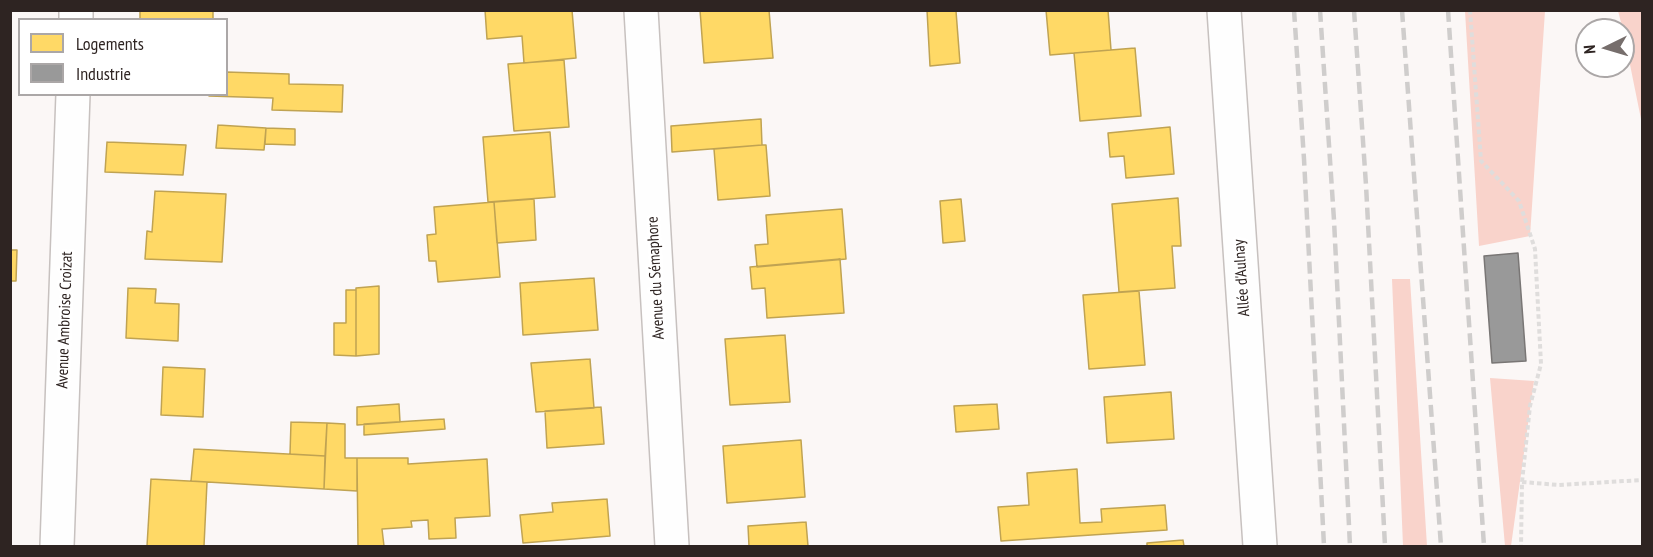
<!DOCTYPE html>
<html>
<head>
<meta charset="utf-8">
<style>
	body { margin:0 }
	#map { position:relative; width:1653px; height:557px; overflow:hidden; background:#fbf7f6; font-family:"PT Sans Narrow",sans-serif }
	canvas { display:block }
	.frame { position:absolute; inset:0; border:12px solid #2e2422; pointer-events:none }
	.legend { position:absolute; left:18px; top:18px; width:210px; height:78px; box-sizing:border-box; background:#fff; border:2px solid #aba7a7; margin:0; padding:8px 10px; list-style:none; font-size:18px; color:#2e2422 }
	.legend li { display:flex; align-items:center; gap:12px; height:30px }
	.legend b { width:30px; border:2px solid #aba7a7 }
	.north { position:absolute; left:1575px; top:18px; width:60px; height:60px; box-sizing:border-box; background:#fff; border:2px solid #aba7a7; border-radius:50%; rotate:265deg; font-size:16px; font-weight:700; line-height:24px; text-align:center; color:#2e2422 }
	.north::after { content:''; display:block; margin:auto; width:21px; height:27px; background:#766e6c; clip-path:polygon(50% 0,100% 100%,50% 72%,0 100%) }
</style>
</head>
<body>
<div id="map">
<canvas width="1653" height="557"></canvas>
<div class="frame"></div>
<ul class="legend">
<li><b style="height:16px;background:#ffd966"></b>Logements</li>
<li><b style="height:16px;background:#999"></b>Industrie</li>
</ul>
<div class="north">N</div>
</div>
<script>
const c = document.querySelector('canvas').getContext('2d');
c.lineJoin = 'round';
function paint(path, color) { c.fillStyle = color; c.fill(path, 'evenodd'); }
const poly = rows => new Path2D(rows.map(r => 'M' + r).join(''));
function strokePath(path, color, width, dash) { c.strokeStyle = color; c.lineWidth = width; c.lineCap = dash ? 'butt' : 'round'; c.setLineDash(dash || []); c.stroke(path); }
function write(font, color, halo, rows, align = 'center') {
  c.font = font + ' "PT Sans Narrow",sans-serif'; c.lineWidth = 6; c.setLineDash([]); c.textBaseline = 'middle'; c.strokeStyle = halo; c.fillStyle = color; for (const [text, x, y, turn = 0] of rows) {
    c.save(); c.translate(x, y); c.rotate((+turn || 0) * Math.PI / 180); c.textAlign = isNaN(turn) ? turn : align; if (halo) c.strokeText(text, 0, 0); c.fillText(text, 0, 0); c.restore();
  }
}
paint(poly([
	[1465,11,1545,11,1530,236,1479,246],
	[1618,11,1642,11,1642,124,1623,30],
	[1392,279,1410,279,1427,546,1403,546],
	[1490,378,1534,381,1511,546,1505,546]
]), '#f9d3cb');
const homes = poly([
	[140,10,213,10,213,20,140,20,140,10],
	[485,10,572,10,576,58,524,63,522,36,487,39,485,10],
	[700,10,769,10,773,58,704,63,700,10],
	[927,10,965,10,956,11,960,63,930,66,927,10],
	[1046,10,1108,10,1111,50,1050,55,1046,10],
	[1135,48,1141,116,1080,121,1074,53,1135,48],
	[564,60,569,127,514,131,508,64,564,60],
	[226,72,289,74,289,84,343,85,342,112,272,110,273,98,209,96,209,94,226,94,226,72],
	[761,119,762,145,672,152,671,126,761,119],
	[218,125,266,128,264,150,216,148,218,125],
	[1170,127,1174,174,1126,178,1124,156,1110,157,1108,133,1170,127],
	[266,128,295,129,295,145,265,144,266,128],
	[550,132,555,197,488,202,483,137,550,132],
	[107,142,186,145,183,175,105,172,107,142],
	[762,145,766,145,770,196,718,200,714,149,762,145],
	[155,191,226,194,222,262,145,259,147,231,152,232,155,191],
	[1178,198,1181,246,1172,246,1175,288,1119,292,1112,204,1178,198],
	[534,199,536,240,497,243,494,202,534,199],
	[961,199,965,241,943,243,940,201,961,199],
	[494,202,500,277,438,282,436,261,429,261,427,235,436,234,434,207,494,202],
	[842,209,846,259,757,267,755,245,768,244,766,215,842,209],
	[10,250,17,250,16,281,10,281,10,250],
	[840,259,844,313,767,318,765,288,752,289,750,267,840,259],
	[594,278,598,330,523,335,520,283,594,278],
	[379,286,379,354,356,356,356,288,379,286],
	[128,288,156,289,155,303,179,304,178,341,126,338,128,288],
	[346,290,356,290,356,356,334,355,334,323,346,323,346,290],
	[1139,291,1145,365,1089,369,1083,295,1139,291],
	[785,335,790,402,730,405,725,339,785,335],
	[590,359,594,408,536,412,531,363,590,359],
	[163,367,205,369,203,417,161,415,163,367],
	[1171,392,1174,439,1107,443,1104,397,1171,392],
	[399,404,400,422,357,425,357,407,399,404],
	[997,404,999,429,956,432,954,406,997,404],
	[601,407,604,444,547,448,545,411,601,407],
	[444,419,445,429,364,435,364,424,444,419],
	[291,422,327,423,325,456,290,454,291,422],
	[327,423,345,424,345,458,357,458,357,491,324,489,327,423],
	[801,440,805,497,727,503,723,446,801,440],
	[194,449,325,456,324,489,191,481,194,449],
	[357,458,408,458,408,464,487,459,490,516,455,518,456,538,429,539,428,520,411,521,412,527,382,529,384,546,358,546,357,458],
	[1077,469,1080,523,1102,522,1101,509,1165,505,1167,530,1001,541,998,507,1029,505,1027,473,1077,469],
	[151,479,207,482,204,546,147,546,151,479],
	[607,499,610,536,523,543,520,515,553,512,552,503,607,499],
	[806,522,808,546,749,546,748,526,806,522],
	[1183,540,1184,546,1147,546,1147,543,1183,540]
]);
paint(homes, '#ffd966');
strokePath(homes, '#c0a352', 1.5);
const industry = poly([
	[1518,253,1526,361,1492,363,1484,256,1518,253]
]);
paint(industry, '#999');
strokePath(industry, '#797675', 1.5);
const minor = poly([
	[641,10,672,546],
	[1224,10,1260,546],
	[76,20,76,10],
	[57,546,73,94]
]);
strokePath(minor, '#c7c1bf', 36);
strokePath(poly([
	[1470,10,1481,161,1519,201,1535,249,1541,364,1530,406,1522,482,1521,546],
	[1522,482,1559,485,1642,480]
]), '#dfdddc', 4, [4.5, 3]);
strokePath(minor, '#fefefe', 33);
strokePath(poly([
	[1294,10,1304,159,1324,546],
	[1320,10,1334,220,1350,546],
	[1354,10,1366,185,1385,546],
	[1402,10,1441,546],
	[1448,10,1484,546]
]), '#cfcdcc', 4.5, [12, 6]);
write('16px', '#2e2422', '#fff', [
	["Avenue du Sémaphore",656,278,-93],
	["Allée d'Aulnay",1242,278,-94],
	["Avenue Ambroise Croizat",65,320,-88]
]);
</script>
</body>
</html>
